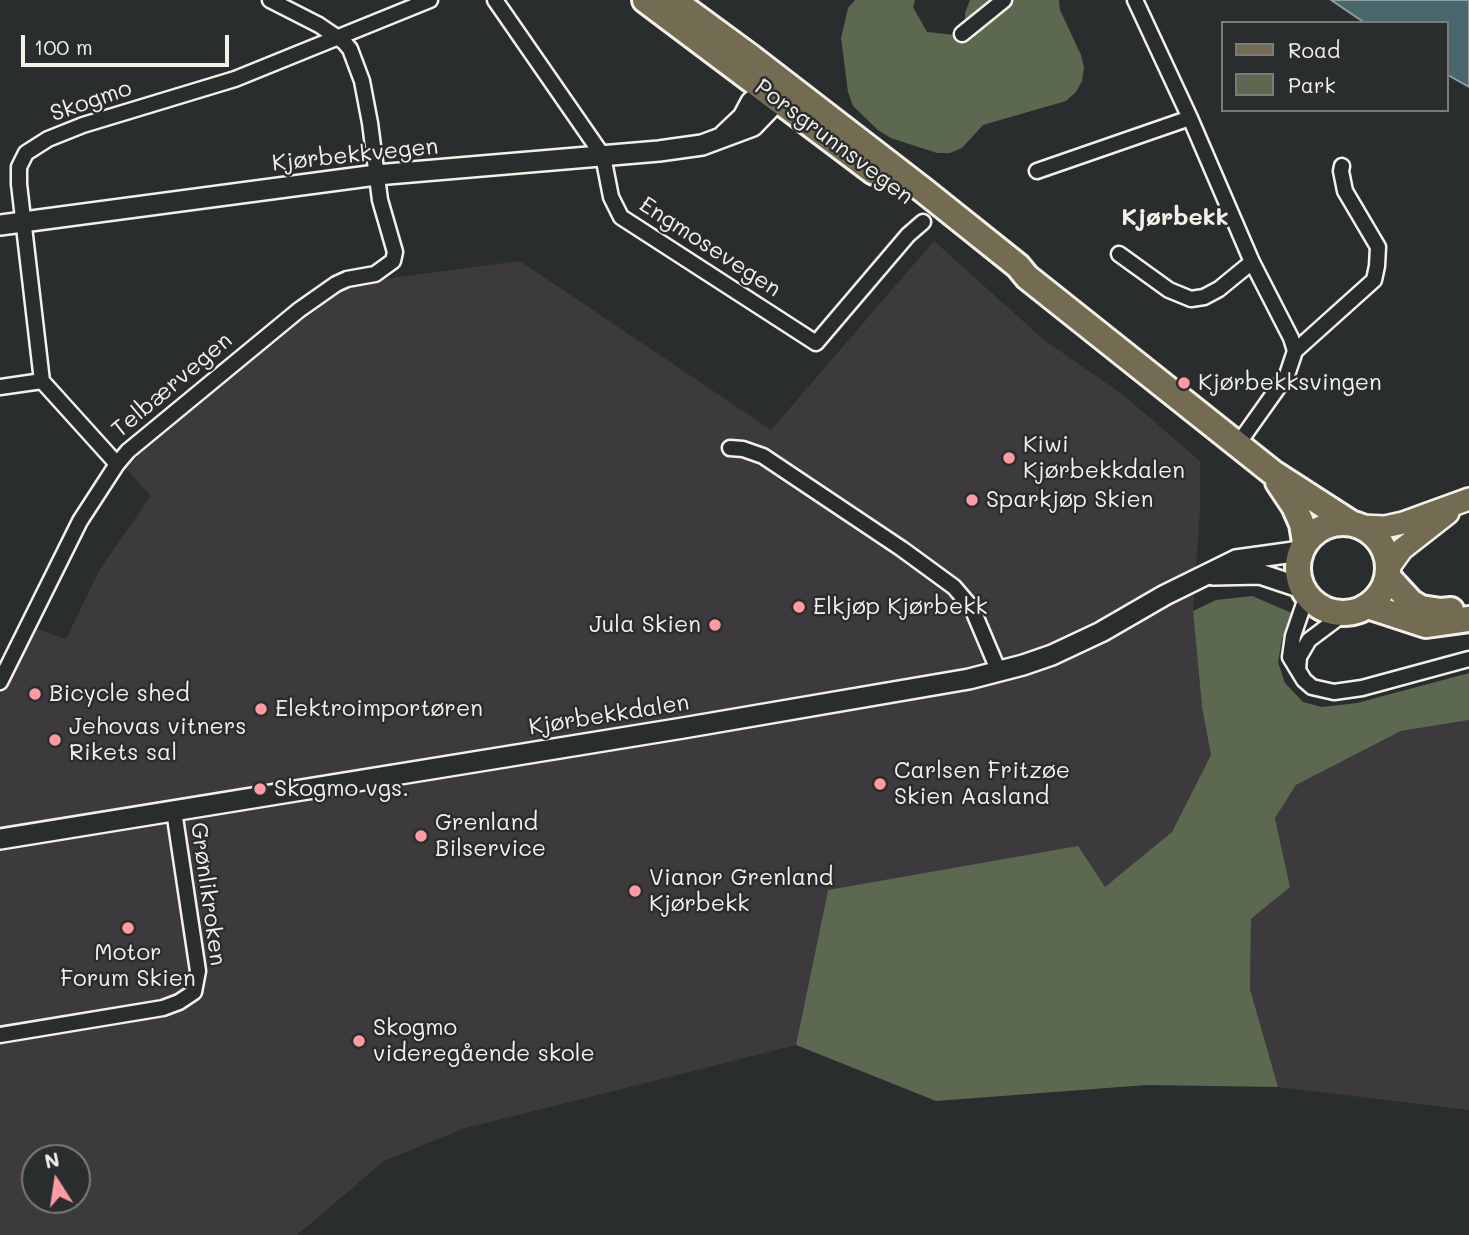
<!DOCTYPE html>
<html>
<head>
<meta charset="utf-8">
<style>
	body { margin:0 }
	#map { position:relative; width:1469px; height:1235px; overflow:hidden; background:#2a2d2e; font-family:Mali,sans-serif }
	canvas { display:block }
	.legend { position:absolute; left:1221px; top:21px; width:228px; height:91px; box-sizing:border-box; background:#2a2d2e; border:2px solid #7b7b78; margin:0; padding:9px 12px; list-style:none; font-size:21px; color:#f4f1e8 }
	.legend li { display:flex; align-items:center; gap:14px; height:35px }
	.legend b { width:35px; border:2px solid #7b7b78 }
	.north { position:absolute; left:21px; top:1144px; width:70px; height:70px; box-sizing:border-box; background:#2a2d2e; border:2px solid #7b7b78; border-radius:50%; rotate:348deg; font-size:19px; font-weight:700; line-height:28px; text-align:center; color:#f4f1e8 }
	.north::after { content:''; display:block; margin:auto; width:24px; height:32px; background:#ff9aa2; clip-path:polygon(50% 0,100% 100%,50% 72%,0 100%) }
	.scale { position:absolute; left:21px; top:35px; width:208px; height:32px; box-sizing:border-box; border:4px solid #f4f1e8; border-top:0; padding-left:9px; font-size:21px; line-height:24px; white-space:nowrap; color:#f4f1e8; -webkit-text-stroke:5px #2a2d2e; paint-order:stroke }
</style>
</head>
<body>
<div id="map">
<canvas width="1469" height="1235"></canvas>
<ul class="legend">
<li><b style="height:9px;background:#736b52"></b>Road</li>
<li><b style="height:19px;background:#5c684f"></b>Park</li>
</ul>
<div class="north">N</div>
<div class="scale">100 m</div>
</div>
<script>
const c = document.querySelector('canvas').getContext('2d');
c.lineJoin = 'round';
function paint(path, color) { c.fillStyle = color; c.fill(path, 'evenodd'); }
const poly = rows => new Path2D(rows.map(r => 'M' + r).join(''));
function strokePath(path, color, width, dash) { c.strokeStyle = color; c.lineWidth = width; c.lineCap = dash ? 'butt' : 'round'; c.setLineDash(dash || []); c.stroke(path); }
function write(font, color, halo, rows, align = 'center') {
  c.font = font + ' Mali,sans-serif'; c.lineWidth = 5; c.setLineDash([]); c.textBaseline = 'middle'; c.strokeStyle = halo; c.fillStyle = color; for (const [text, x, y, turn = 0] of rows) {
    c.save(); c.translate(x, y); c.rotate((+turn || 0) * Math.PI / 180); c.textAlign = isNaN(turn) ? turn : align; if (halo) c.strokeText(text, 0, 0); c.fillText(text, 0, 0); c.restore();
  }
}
paint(poly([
	[934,241,1044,340,1122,394,1200,461,1200,511,1193,611,1202,707,1212,755,1172,832,1105,888,828,890,796,1045,462,1129,384,1161,297,1235,0,1235,0,695,34,628,66,639,100,569,151,496,125,468,221,379,341,291,368,281,520,261,771,430],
	[35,1158,77,1158,77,1200,35,1200],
	[1469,720,1469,1110,1278,1087,1250,989,1251,919,1290,887,1275,818,1296,785,1401,731]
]), '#3d3a3e');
paint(poly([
	[855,0,915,0,913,7,927,32,965,36,965,13,970,0,1059,0,1060,10,1081,55,1084,68,1082,81,1076,92,1066,101,983,125,962,148,950,153,937,153,891,138,878,130,853,106,848,92,841,38,848,8],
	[1252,596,1292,613,1282,640,1278,662,1285,683,1303,702,1322,707,1357,703,1469,673,1469,720,1401,731,1296,785,1275,818,1290,887,1251,919,1250,989,1278,1087,1147,1085,936,1101,796,1045,828,890,1078,846,1105,887,1172,832,1211,755,1202,707,1193,611,1216,600]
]), '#5c684f');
const water = poly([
	[1331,0,1469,0,1469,87,1446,74,1446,23,1365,23,1331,0]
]);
paint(water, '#48666c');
strokePath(water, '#8d9e9e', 2);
const street = poly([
	[495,0,603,156,611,197,621,217,816,343,908,235,923,222],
	[1135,0,1190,118,1252,262,1291,338,1295,351,1287,375,1238,444],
	[962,34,1004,0],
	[1037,171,1190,118],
	[1119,254,1169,290,1191,299,1204,297,1219,289,1252,262],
	[1295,351,1374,280,1377,266,1378,247,1345,191,1341,171,1342,166],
	[42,381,117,464],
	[0,387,42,381,19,184,19,167,26,153,48,139,83,125,235,79,430,0],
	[730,448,743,449,763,456,902,549,954,587,972,608,999,672],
	[1307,595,1293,636,1290,657,1304,680,1312,687,1334,692,1362,688,1469,659],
	[1298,670,1299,657,1309,640,1345,613],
	[0,682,80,521,117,464,128,451,299,310,336,284,347,279,375,274,393,261,395,252,380,200,370,123,362,81,350,49,344,42,319,25,270,0],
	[0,1035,163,1008,179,1002,194,992,198,971,174,811]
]);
const secondary = poly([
	[724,135,743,117,751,102,765,90,778,84],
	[0,225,376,175,659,151,702,145,753,126,778,100,782,87],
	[1213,575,1260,574,1302,588],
	[0,839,683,728,969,679,1023,665,1052,655,1101,632,1165,595,1236,560,1301,551]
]);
const primary = poly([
	[1361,526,1385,527,1403,523,1469,499],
	[1389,567,1402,549,1448,513]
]);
const highway = poly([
	[645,0,874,172],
	[673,0,752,58,923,190,1018,266,1027,277,1272,472,1351,523],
	[1278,482,1294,506,1302,524,1305,542],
	'1298 568a45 45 0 1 1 90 0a45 45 0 1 1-90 0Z',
	[1388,577,1411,602,1421,608,1441,611,1451,610],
	[1368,606,1426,625,1469,619]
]);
strokePath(street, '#f4f1e8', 19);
strokePath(secondary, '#f4f1e8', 24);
strokePath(primary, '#f4f1e8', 26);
strokePath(highway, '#f4f1e8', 30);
strokePath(street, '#2a2d2e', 14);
strokePath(secondary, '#2a2d2e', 19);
strokePath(primary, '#736b52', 21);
strokePath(highway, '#736b52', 24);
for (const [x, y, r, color] of [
	[1184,383,7,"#ff9aa2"],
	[1009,458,7,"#ff9aa2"],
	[972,500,7,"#ff9aa2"],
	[799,607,7,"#ff9aa2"],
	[715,625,7,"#ff9aa2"],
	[35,694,7,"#ff9aa2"],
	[261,709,7,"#ff9aa2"],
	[55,740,7,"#ff9aa2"],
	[880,784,7,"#ff9aa2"],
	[260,789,7,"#ff9aa2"],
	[421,836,7,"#ff9aa2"],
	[635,891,7,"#ff9aa2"],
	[128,928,7,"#ff9aa2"],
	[359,1041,7,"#ff9aa2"]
]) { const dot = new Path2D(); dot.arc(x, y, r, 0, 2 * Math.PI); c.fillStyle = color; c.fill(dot); strokePath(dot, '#2a2d2e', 2.5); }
write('23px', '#f4f1e8', '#2a2d2e', [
	["Skogmo",91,101,-19],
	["Porsgrunnsvegen",834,142,37],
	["Kjørbekkvegen",355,155,-6],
	["Engmosevegen",710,247,33],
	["Telbærvegen",172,385,-40],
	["Kjørbekkdalen",609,715,-9],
	["Grønlikroken",208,894,82]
]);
write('23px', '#f4f1e8', '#2a2d2e', [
	["Kjørbekksvingen",1198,383],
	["Kiwi",1023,445],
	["Kjørbekkdalen",1023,471],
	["Sparkjøp Skien",986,500],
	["Elkjøp Kjørbekk",813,607],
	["Jula Skien",701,625,"right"],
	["Bicycle shed",49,694],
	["Elektroimportøren",275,709],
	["Jehovas vitners",69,727],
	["Rikets sal",69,753],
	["Carlsen Fritzøe",894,771],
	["Skien Aasland",894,797],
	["Skogmo vgs.",274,789],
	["Grenland",435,823],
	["Bilservice",435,849],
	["Vianor Grenland",649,878],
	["Kjørbekk",649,904],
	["Motor",128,953,"center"],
	["Forum Skien",128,979,"center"],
	["Skogmo",373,1028],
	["videregående skole",373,1054]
], 'left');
write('bold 24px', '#f4f1e8', '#2a2d2e', [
	["Kjørbekk",1175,218]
]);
</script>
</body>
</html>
